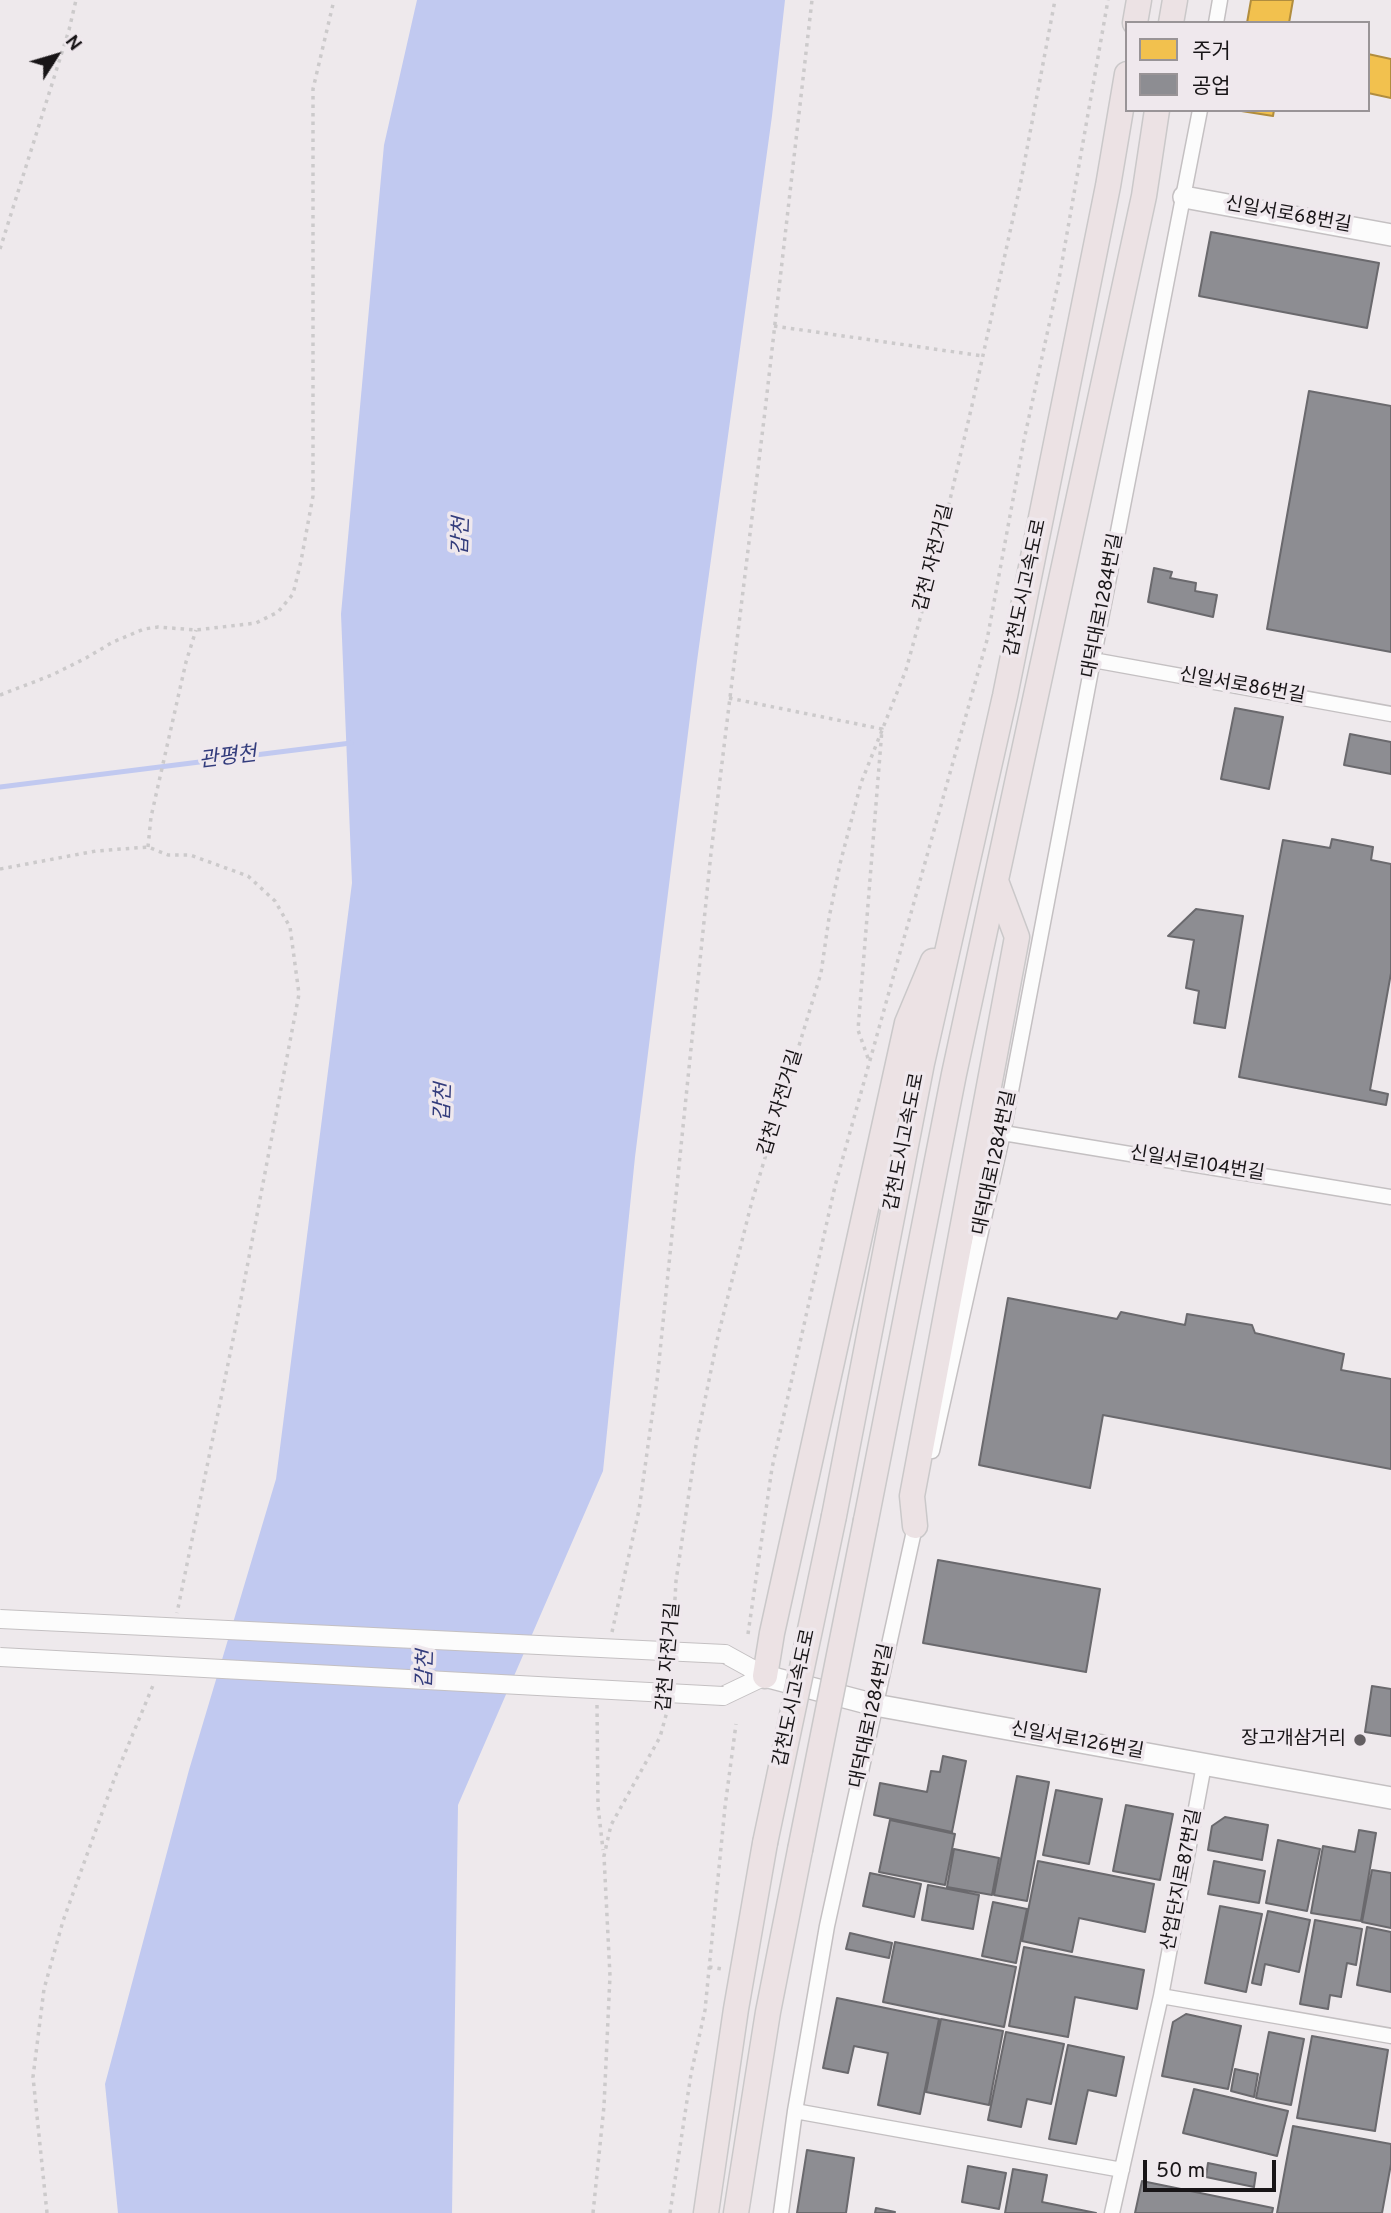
<!DOCTYPE html>
<html>
<head>
<meta charset="utf-8">
<style>
	body { margin:0 }
	#map { position:relative; width:1391px; height:2213px; overflow:hidden; background:#eee9ec; font-family:Overpass,"Noto Sans KR",sans-serif }
	canvas { display:block }
	.legend { position:absolute; left:1125px; top:21px; width:245px; height:91px; box-sizing:border-box; background:#efe8ed; border:2px solid #999497; margin:0; padding:9px 12px; list-style:none; font-size:21px; color:#181517 }
	.legend li { display:flex; align-items:center; gap:14px; height:35px }
	.legend b { width:35px; border:2px solid #999497 }
	.north { position:absolute; left:21px; top:21px; width:70px; height:70px; -webkit-text-stroke:5px #efe8ed; paint-order:stroke; rotate:53deg; font-size:19px; font-weight:700; line-height:28px; text-align:center; color:#181517 }
	.north::after { content:''; display:block; margin:auto; width:24px; height:32px; background:#181517; clip-path:polygon(50% 0,100% 100%,50% 72%,0 100%) }
	.scale { position:absolute; left:1143px; top:2160px; width:133px; height:32px; box-sizing:border-box; border:4px solid #181517; border-top:0; padding-left:9px; font-size:21px; line-height:24px; white-space:nowrap; color:#181517; -webkit-text-stroke:5px #efe8ed; paint-order:stroke }
</style>
</head>
<body>
<div id="map">
<canvas width="1391" height="2213"></canvas>
<ul class="legend">
<li><b style="height:19px;background:#f2c14e"></b>주거</li>
<li><b style="height:19px;background:#8d8d92"></b>공업</li>
</ul>
<div class="north">N</div>
<div class="scale">50 m</div>
</div>
<script>
const c = document.querySelector('canvas').getContext('2d');
c.lineJoin = 'round';
function paint(path, color) { c.fillStyle = color; c.fill(path, 'evenodd'); }
const poly = rows => new Path2D(rows.map(r => 'M' + r).join(''));
function strokePath(path, color, width, dash) { c.strokeStyle = color; c.lineWidth = width; c.lineCap = dash ? 'butt' : 'round'; c.setLineDash(dash || []); c.stroke(path); }
function write(font, color, halo, rows, align = 'center') {
  c.font = font + ' Overpass,"Noto Sans KR",sans-serif'; c.lineWidth = 7; c.setLineDash([]); c.textBaseline = 'middle'; c.strokeStyle = halo; c.fillStyle = color; for (const [text, x, y, turn = 0] of rows) {
    c.save(); c.translate(x, y); c.rotate((+turn || 0) * Math.PI / 180); c.textAlign = isNaN(turn) ? turn : align; if (halo) c.strokeText(text, 0, 0); c.fillText(text, 0, 0); c.restore();
  }
}
paint(poly([
	[417,0,785,0,772,116,697,661,635,1157,603,1471,458,1805,452,2213,118,2213,105,2084,189,1770,276,1479,352,883,341,614,384,145]
]), '#c1c9f0');
const homes = poly([
	[1251,0,1293,0,1289,23,1247,23,1251,0],
	[1368,54,1391,59,1391,98,1368,93,1368,54],
	[1235,110,1274,110,1273,116,1235,110]
]);
paint(homes, '#f2c14e');
strokePath(homes, '#b18d3e', 2);
const industry = poly([
	[1211,232,1379,263,1367,328,1199,296,1211,232],
	[1309,391,1391,406,1391,652,1267,629,1309,391],
	[1154,568,1172,572,1170,578,1196,583,1195,591,1217,595,1213,617,1148,602,1154,568],
	[1235,708,1283,717,1269,789,1221,779,1235,708],
	[1350,734,1391,742,1391,774,1344,765,1350,734],
	[1332,839,1373,847,1371,860,1391,864,1391,973,1370,1090,1388,1094,1386,1105,1239,1077,1283,840,1330,848,1332,839],
	[1196,909,1243,916,1225,1028,1194,1023,1199,991,1186,988,1194,940,1168,936,1196,909],
	[1008,1298,1117,1319,1121,1312,1185,1325,1187,1314,1252,1325,1255,1333,1344,1354,1341,1370,1391,1379,1391,1469,1103,1415,1090,1488,979,1465,1008,1298],
	[938,1560,1100,1589,1086,1672,923,1643,938,1560],
	[1372,1686,1391,1689,1391,1736,1365,1732,1372,1686],
	[943,1756,966,1761,952,1832,874,1815,880,1783,927,1792,931,1771,940,1772,943,1756],
	[1017,1776,1049,1782,1027,1901,994,1895,1017,1776],
	[1056,1790,1102,1799,1089,1864,1043,1855,1056,1790],
	[1126,1805,1173,1814,1160,1880,1113,1871,1126,1805],
	[1225,1817,1268,1825,1262,1860,1208,1850,1212,1826,1225,1817],
	[890,1820,955,1834,945,1885,879,1872,890,1820],
	[1359,1830,1376,1833,1361,1921,1311,1913,1323,1846,1355,1852,1359,1830],
	[1278,1840,1320,1849,1307,1911,1266,1903,1278,1840],
	[954,1849,999,1858,992,1895,947,1887,954,1849],
	[1038,1861,1154,1884,1145,1932,1079,1918,1072,1952,1022,1941,1038,1861],
	[1214,1861,1265,1871,1259,1903,1208,1894,1214,1861],
	[1372,1870,1391,1873,1391,1928,1362,1922,1372,1870],
	[870,1873,921,1884,914,1917,863,1906,870,1873],
	[928,1885,979,1895,973,1929,922,1920,928,1885],
	[993,1902,1027,1909,1016,1963,982,1956,993,1902],
	[1220,1906,1262,1914,1246,1992,1205,1983,1220,1906],
	[1268,1911,1310,1920,1299,1972,1265,1964,1261,1985,1252,1983,1268,1911],
	[1315,1920,1362,1929,1356,1965,1347,1963,1341,1997,1330,1995,1328,2009,1300,2004,1315,1920],
	[1367,1927,1391,1932,1391,1992,1357,1985,1367,1927],
	[850,1933,892,1943,889,1958,846,1949,850,1933],
	[895,1942,1016,1967,1004,2027,883,2002,895,1942],
	[1024,1947,1144,1970,1137,2009,1075,1997,1068,2037,1009,2026,1024,1947],
	[837,1998,939,2019,920,2114,878,2105,888,2053,854,2046,848,2073,823,2068,837,1998],
	[1186,2014,1241,2026,1228,2089,1162,2076,1173,2022,1186,2014],
	[941,2019,1003,2031,989,2105,926,2092,941,2019],
	[1006,2032,1064,2044,1051,2104,1027,2099,1021,2127,988,2120,1006,2032],
	[1269,2032,1304,2039,1291,2105,1256,2098,1269,2032],
	[1312,2036,1388,2050,1375,2131,1297,2118,1312,2036],
	[1068,2045,1124,2057,1116,2096,1088,2090,1076,2144,1049,2139,1068,2045],
	[1235,2069,1258,2074,1254,2097,1231,2091,1235,2069],
	[1194,2089,1288,2111,1277,2156,1183,2133,1194,2089],
	[1293,2126,1391,2144,1391,2164,1382,2213,1277,2213,1293,2126],
	[807,2150,854,2158,846,2213,797,2213,807,2150],
	[1208,2163,1256,2173,1254,2187,1206,2177,1208,2163],
	[968,2166,1006,2173,999,2209,962,2202,968,2166],
	[1013,2169,1047,2175,1042,2202,1096,2213,1005,2213,1013,2169],
	[1142,2181,1273,2208,1272,2213,1135,2213,1142,2181],
	[876,2208,895,2212,894,2213,875,2213,876,2208]
]);
paint(industry, '#8d8d92');
strokePath(industry, '#6a696d', 2);
strokePath(poly([
	[0,787,351,743]
]), '#c1c9f0', 5);
const minor = poly([
	[1216,23,1220,0],
	[1093,660,1391,714],
	[1003,1133,1391,1197],
	[932,1451,1003,1133,1093,660,1200,110],
	[1161,1996,1391,2036],
	[795,2111,1122,2170],
	[781,2213,795,2111,827,1926,916,1522],
	[1112,2213,1161,1996,1204,1765]
]);
const tertiary = poly([
	[725,1654,765,1676],
	[723,1696,765,1676]
]);
const secondary = poly([
	[1184,197,1391,235],
	[765,1676,875,1705,1391,1798]
]);
const trunk = poly([
	[1135,23,1139,0],
	[1171,23,1175,0],
	[834,1516,922,1063,1005,696,1108,186,1127,74],
	[866,1520,954,1074,1144,196,1157,110],
	[915,1526,912,1496,1017,937,996,881],
	[765,1676,772,1633,907,1023,933,961],
	[706,2213,736,2009,765,1843],
	[736,2213,768,2012,800,1850]
]);
strokePath(minor, '#c4c0c2', 17);
strokePath(tertiary, '#c4c0c2', 20);
strokePath(secondary, '#c4c0c2', 24);
strokePath(trunk, '#cac8c9', 27);
strokePath(poly([
	[0,249,69,30,76,0],
	[774,326,983,356],
	[0,695,52,675,86,658,113,642,144,629,158,627,196,630,256,623,278,612,293,594,301,561,313,496,313,89,334,0],
	[729,698,882,729,858,1030,869,1061],
	[148,847,151,817,186,662,196,630],
	[0,869,96,851,148,847,168,855,190,855,248,876,275,901,290,927,299,994,237,1320,177,1613],
	[612,1632,639,1510,657,1381,711,853,765,411,812,0],
	[673,1634,676,1581,697,1439,718,1336,752,1201,821,973,829,918,840,864,861,783,906,670,935,564,973,401,1020,186,1055,0],
	[748,1634,772,1468,835,1186,987,640,1024,440,1059,279,1108,0],
	[597,1705,598,1806,603,1850],
	[709,1967,722,1969],
	[47,2213,33,2077,44,1989,63,1921,115,1777,154,1683],
	[593,2213,604,2106,610,1976,604,1856,611,1825,660,1737,668,1708],
	[670,2213,691,2074,705,2010,725,1807,736,1724]
]), '#cccacb', 3.5, [3.5, 5]);
strokePath(minor, '#fcfcfc', 14);
strokePath(tertiary, '#fcfcfc', 18);
strokePath(secondary, '#fcfcfc', 21);
strokePath(trunk, '#ece2e4', 24);
const tertiaryBridge = poly([
	[0,1619,725,1654],
	[0,1657,723,1696]
]);
const trunkBridge = poly([
	[765,1843,834,1516],
	[800,1850,866,1520]
]);
strokePath(tertiaryBridge, '#c4c0c2', 20, []);
strokePath(trunkBridge, '#cac8c9', 27, []);
strokePath(tertiaryBridge, '#fcfcfc', 18);
strokePath(trunkBridge, '#ece2e4', 24);
for (const [x, y, r, color] of [
	[1360,1740,7,"#635f62"]
]) { const dot = new Path2D(); dot.arc(x, y, r, 0, 2 * Math.PI); c.fillStyle = color; c.fill(dot); strokePath(dot, '#efe8ed', 2.5); }
write('19px', '#181517', '#efe8ed', [
	["신일서로68번길",1288,216,10],
	["갑천 자전거길",935,558,-76],
	["갑천도시고속도로",1027,588,-78],
	["대덕대로1284번길",1104,606,-79],
	["신일서로86번길",1242,687,10],
	["갑천 자전거길",782,1103,-73],
	["갑천도시고속도로",906,1142,-79],
	["대덕대로1284번길",996,1163,-78],
	["신일서로104번길",1197,1165,9],
	["갑천 자전거길",670,1657,-85],
	["갑천도시고속도로",796,1698,-78],
	["대덕대로1284번길",873,1716,-78],
	["신일서로126번길",1077,1742,10],
	["산업단지로87번길",1183,1880,-79]
]);
write('19px', '#181517', '#efe8ed', [
	["장고개삼거리",1346,1740]
], 'right');
write('italic 21px', '#333c7c', '#efe8ed', [
	["갑천",463,536,-88],
	["관평천",228,759,-7],
	["갑천",445,1102,-88],
	["갑천",427,1669,-88]
]);
</script>
</body>
</html>
